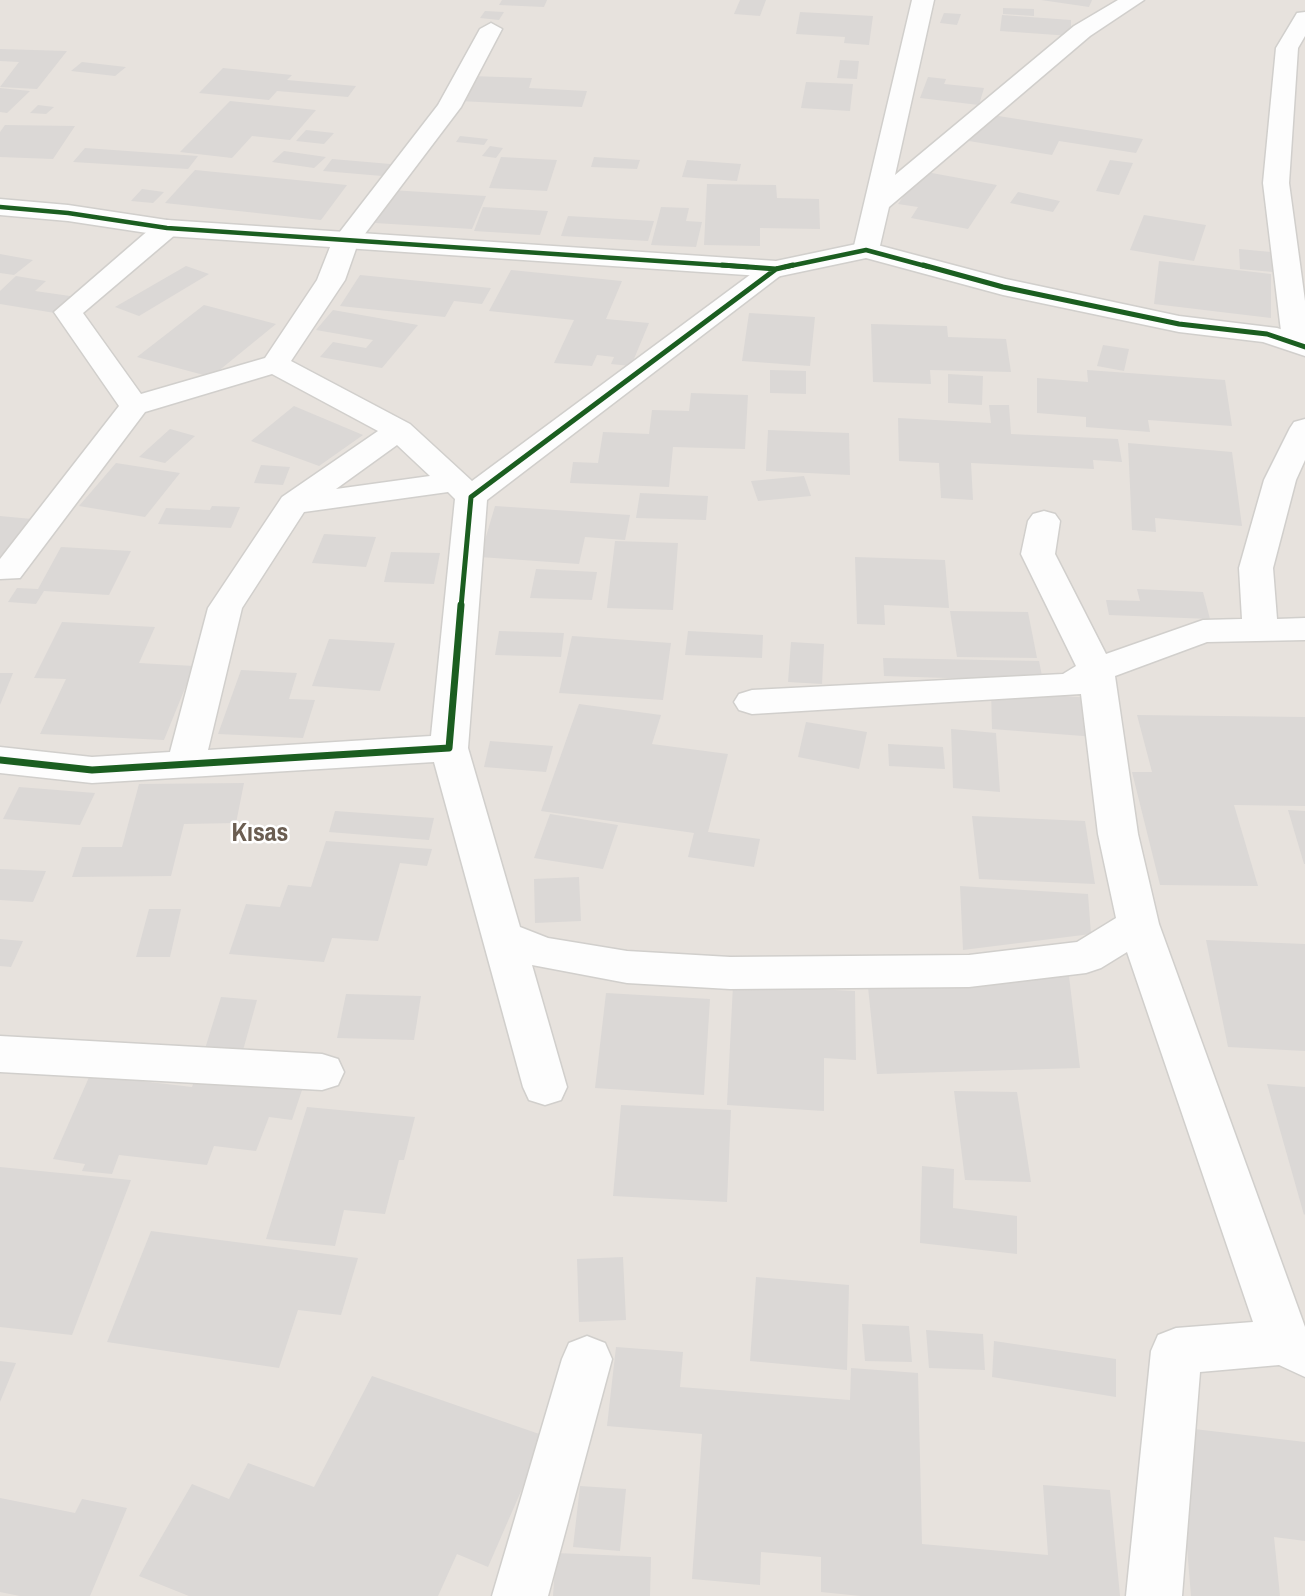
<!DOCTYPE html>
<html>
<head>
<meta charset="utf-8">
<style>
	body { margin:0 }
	canvas { display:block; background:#f3f1ef }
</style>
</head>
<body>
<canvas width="1305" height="1596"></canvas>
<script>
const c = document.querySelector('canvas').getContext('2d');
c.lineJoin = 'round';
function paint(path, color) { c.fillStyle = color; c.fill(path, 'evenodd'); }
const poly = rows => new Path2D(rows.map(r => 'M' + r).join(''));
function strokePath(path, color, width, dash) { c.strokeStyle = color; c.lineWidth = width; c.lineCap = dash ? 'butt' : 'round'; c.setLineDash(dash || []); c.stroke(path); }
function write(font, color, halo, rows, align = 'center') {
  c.font = font + ' "Archivo Narrow",sans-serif'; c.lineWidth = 5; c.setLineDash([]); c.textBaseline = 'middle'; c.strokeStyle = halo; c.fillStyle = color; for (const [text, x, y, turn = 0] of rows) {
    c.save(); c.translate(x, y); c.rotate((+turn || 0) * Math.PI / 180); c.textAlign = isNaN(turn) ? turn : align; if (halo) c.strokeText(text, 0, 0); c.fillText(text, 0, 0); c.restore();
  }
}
paint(poly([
	[0,0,1305,0,1305,1596,0,1596]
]), '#e7e2dd');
paint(poly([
	[502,0,547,0,544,7,499,5],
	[740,0,766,0,760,16,734,14],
	[1041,0,1092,0,1089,7],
	[1003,8,1034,9,1034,16,1003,14],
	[485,11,504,12,499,20,480,18],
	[800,12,873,16,869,45,844,43,845,37,796,34],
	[944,13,961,14,957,25,940,23],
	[1002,15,1071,20,1071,36,1000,31],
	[0,49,67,51,37,89,0,87,19,62,0,61],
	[840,60,859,61,857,79,837,78],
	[82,62,126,67,115,76,71,71],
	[223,68,292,75,287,80,356,86,348,97,277,91,269,100,199,93],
	[470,76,532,78,529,88,587,91,582,107,459,101],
	[928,77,946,79,944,84,984,88,979,105,920,98],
	[806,82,853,84,850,111,801,108],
	[0,88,30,91,7,113,0,112],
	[230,101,316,110,290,140,252,136,232,158,180,152],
	[38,105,54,107,46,114,30,113],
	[986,114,1143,139,1136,153,1059,141,1052,155,969,141],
	[5,125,75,126,53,159,0,157,0,132],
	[306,130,334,133,324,144,296,141],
	[460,136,488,139,484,145,456,142],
	[490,146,503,148,496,158,482,156],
	[85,148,198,156,188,169,73,162],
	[284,151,326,157,314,168,272,162],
	[501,157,557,160,547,191,489,188],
	[594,157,640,160,637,169,591,167],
	[332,159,402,165,394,177,323,171],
	[687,160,741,164,737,181,682,177],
	[1110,160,1133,163,1119,195,1096,191],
	[195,170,347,185,321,220,165,203],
	[921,171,997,185,968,229,911,218,918,207,898,204],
	[707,184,776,185,777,198,819,199,820,229,760,228,760,246,704,245],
	[142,189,164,192,153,203,131,201],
	[391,190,486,196,472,229,375,223],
	[1018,192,1060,201,1053,212,1010,203],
	[483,207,548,211,540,235,474,231],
	[661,207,689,208,686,221,702,222,696,247,651,245],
	[1144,215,1206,225,1194,261,1130,250],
	[568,216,654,221,648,241,561,236],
	[1239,249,1271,252,1273,272,1240,269],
	[0,254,33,260,14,275,0,273],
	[1159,261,1271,274,1271,318,1154,304],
	[186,266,209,274,139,316,115,307],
	[511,270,622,281,606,319,649,323,631,366,611,364,614,357,597,355,592,366,554,363,574,320,489,311],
	[360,275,491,288,482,304,454,301,445,317,340,306],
	[16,276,46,281,35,291,77,297,61,314,0,304,0,291],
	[204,305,276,324,211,377,137,357],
	[333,310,418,325,382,368,320,357,333,342,366,348,373,340,316,330],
	[749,313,815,317,810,366,742,361],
	[871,324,947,326,948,337,1006,339,1011,372,930,370,931,384,873,382],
	[1103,345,1129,349,1124,371,1097,366],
	[770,370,806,371,806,394,770,393],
	[1087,370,1225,380,1232,426,1148,420,1150,432,1086,427,1086,417,1037,413,1037,378,1088,382],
	[948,374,983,376,982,405,948,403],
	[691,393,748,395,745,449,673,447,669,487,570,483,573,462,598,463,603,432,649,434,652,410,689,411],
	[989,405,1009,405,1011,434,1118,439,1122,462,1093,460,1094,469,971,463,973,500,941,498,939,463,899,461,898,418,991,423],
	[294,406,363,435,319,466,251,441],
	[170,429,195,436,165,463,139,457],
	[768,430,849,433,850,475,766,471],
	[1128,443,1232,452,1242,526,1155,518,1156,532,1132,530],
	[116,463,180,473,145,517,79,506],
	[261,465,290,467,283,485,254,483],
	[804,476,811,496,758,501,751,481],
	[640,493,708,496,706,520,636,518],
	[212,506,240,507,231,528,158,524,166,508,210,510],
	[495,506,630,515,625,540,585,537,579,564,480,557],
	[0,516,32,519,0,564],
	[324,534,376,537,366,567,312,563],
	[615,541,678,543,673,610,607,608],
	[61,547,131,551,109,595,44,591,36,604,8,602,17,588,38,589],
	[391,552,440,553,434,584,384,582],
	[855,557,945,560,949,608,884,605,885,625,857,624],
	[536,569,597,572,592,600,530,598],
	[1137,589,1203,592,1210,619,1109,615,1106,600,1140,601],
	[950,611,1028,612,1037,658,957,657],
	[62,622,155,627,139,663,194,666,164,740,40,734,66,679,34,678],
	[499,631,564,633,561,657,495,655],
	[688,631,763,635,762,658,685,655],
	[572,636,671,643,663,700,559,693],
	[329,639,395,643,380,691,312,686],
	[791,642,824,644,822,684,788,682],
	[883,658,1039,661,1043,681,884,676],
	[241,670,297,673,289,699,315,700,303,738,218,734],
	[0,673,13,673,0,705],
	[991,691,1092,698,1096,737,992,729],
	[579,704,661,715,652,744,728,754,708,832,760,839,754,867,688,857,694,833,541,811],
	[1137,715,1305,717,1305,806,1234,805,1258,886,1160,885,1132,772,1152,772],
	[806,722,867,732,859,769,798,757],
	[951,729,996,733,1000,792,953,788],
	[490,741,553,746,546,772,484,767],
	[888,744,943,747,945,769,889,766],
	[244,783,236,823,184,824,171,876,72,877,82,847,122,847,139,784],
	[19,787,95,793,80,825,3,819],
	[1288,810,1305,811,1305,864,1304,864],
	[335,811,434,818,429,840,329,832],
	[550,814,618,825,603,869,534,858],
	[972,816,1085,821,1095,884,979,879],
	[326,841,432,849,427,866,400,863,378,941,332,938,324,962,229,954,246,904,280,907,288,885,311,887],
	[0,869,46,871,33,902,0,900],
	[579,877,581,921,535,923,534,879],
	[960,886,1088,894,1091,934,963,950],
	[149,909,181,909,170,957,136,957],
	[0,939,23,941,11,967,0,966],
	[1206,940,1305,944,1305,1051,1228,1047],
	[1069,976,1080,1068,877,1074,868,987],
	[733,985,855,991,856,1060,824,1058,824,1111,727,1105],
	[606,993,710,999,704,1095,595,1088],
	[346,994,421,996,414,1040,337,1038],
	[221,997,257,1000,242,1054,204,1052],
	[198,1072,304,1084,292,1120,269,1117,256,1151,214,1146,207,1165,119,1155,112,1174,82,1171,85,1164,53,1159,90,1075,192,1087],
	[1267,1084,1305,1087,1305,1214,1304,1215],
	[954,1091,1017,1092,1031,1182,965,1180],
	[621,1105,731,1110,727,1202,613,1196],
	[307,1107,415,1117,404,1160,399,1160,385,1214,344,1210,335,1246,266,1239],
	[922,1166,954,1169,953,1208,1017,1216,1017,1254,920,1243],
	[0,1167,131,1180,72,1335,0,1327],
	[151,1231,358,1258,341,1315,298,1310,279,1368,107,1342],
	[623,1257,626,1320,579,1322,577,1259],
	[756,1277,849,1285,847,1370,750,1361],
	[862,1324,909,1326,912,1362,865,1361],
	[926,1330,983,1334,985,1370,929,1368],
	[994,1341,1116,1359,1116,1397,992,1377],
	[616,1347,683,1352,680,1387,850,1400,851,1368,918,1373,922,1544,1048,1555,1043,1485,1110,1490,1120,1596,861,1596,821,1592,821,1557,761,1552,760,1585,692,1579,702,1434,607,1426],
	[0,1361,16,1363,0,1402],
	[372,1376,545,1436,488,1567,457,1554,438,1596,189,1596,139,1576,192,1484,229,1499,248,1463,314,1487],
	[1177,1427,1305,1442,1305,1541,1274,1537,1280,1596,1191,1596],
	[580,1486,626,1489,620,1551,573,1547],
	[0,1498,75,1513,82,1499,127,1508,90,1596,20,1596,0,1592],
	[556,1553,651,1557,650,1596,553,1596]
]), '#dbd8d6');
const minor = poly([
	[912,0,934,0,895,175,1074,26,1118,0,1144,0,1090,36,889,207,879,250,875,256,866,258,857,256,853,250,912,0],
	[1305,12,1305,36,1298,48,1289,183,1305,301,1305,337,1295,339,1285,337,1281,331,1263,183,1276,48,1297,13,1305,12],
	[491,23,502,29,461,107,358,243,345,280,291,361,410,424,472,481,766,263,786,263,789,269,487,500,468,748,520,927,548,938,627,951,730,957,969,955,1077,942,1116,918,1098,834,1081,694,752,714,739,710,734,702,739,694,752,690,1063,674,1076,666,1021,554,1028,521,1033,514,1044,511,1055,514,1060,521,1055,554,1106,654,1203,620,1242,619,1239,568,1264,480,1290,428,1294,422,1305,419,1305,460,1296,480,1273,568,1277,619,1305,618,1305,640,1207,642,1115,676,1138,834,1159,924,1305,1327,1305,1377,1279,1365,1200,1372,1182,1596,1126,1596,1151,1351,1158,1335,1176,1328,1253,1322,1127,952,1101,968,1086,973,969,987,730,989,627,983,532,965,567,1087,561,1100,545,1105,529,1100,523,1087,434,762,92,783,0,773,0,747,92,757,170,752,208,608,282,497,378,431,272,374,145,412,20,578,0,579,0,559,119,406,54,312,158,222,167,220,176,222,180,228,176,234,83,313,141,394,265,358,317,280,332,242,438,105,480,29,491,23],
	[397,445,430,476,336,489,397,445],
	[448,492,455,499,431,736,208,750,242,608,304,512,448,492],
	[0,1036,322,1054,338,1059,344,1072,338,1085,322,1090,0,1072,0,1036],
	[587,1336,605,1343,612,1359,548,1596,492,1596,562,1359,569,1343,587,1336]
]);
const tertiary = poly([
	[0,199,68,205,167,220,776,261,866,242,1006,279,1179,316,1277,328,1305,337,1305,356,1263,342,1179,332,1003,295,866,258,776,277,167,236,68,221,0,215,0,199]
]);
strokePath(minor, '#d1cfcc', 3);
strokePath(tertiary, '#d1cfcc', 3);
paint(minor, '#fdfdfd');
paint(tertiary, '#fdfdfd');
strokePath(poly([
	[0,207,68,213,167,228,748,267],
	[785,267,866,250,929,267]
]), '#1b5e20', 4.5);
strokePath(poly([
	[722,265,776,269,793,265],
	[923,265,1003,287,1179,324,1267,334,1305,347],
	[461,607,471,497,776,269]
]), '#1b5e20', 5);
strokePath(poly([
	[0,760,92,770,449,748,461,605]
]), '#1b5e20', 7);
write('bold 26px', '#6b5e52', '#fff', [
	["Kısas",260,834]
]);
</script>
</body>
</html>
